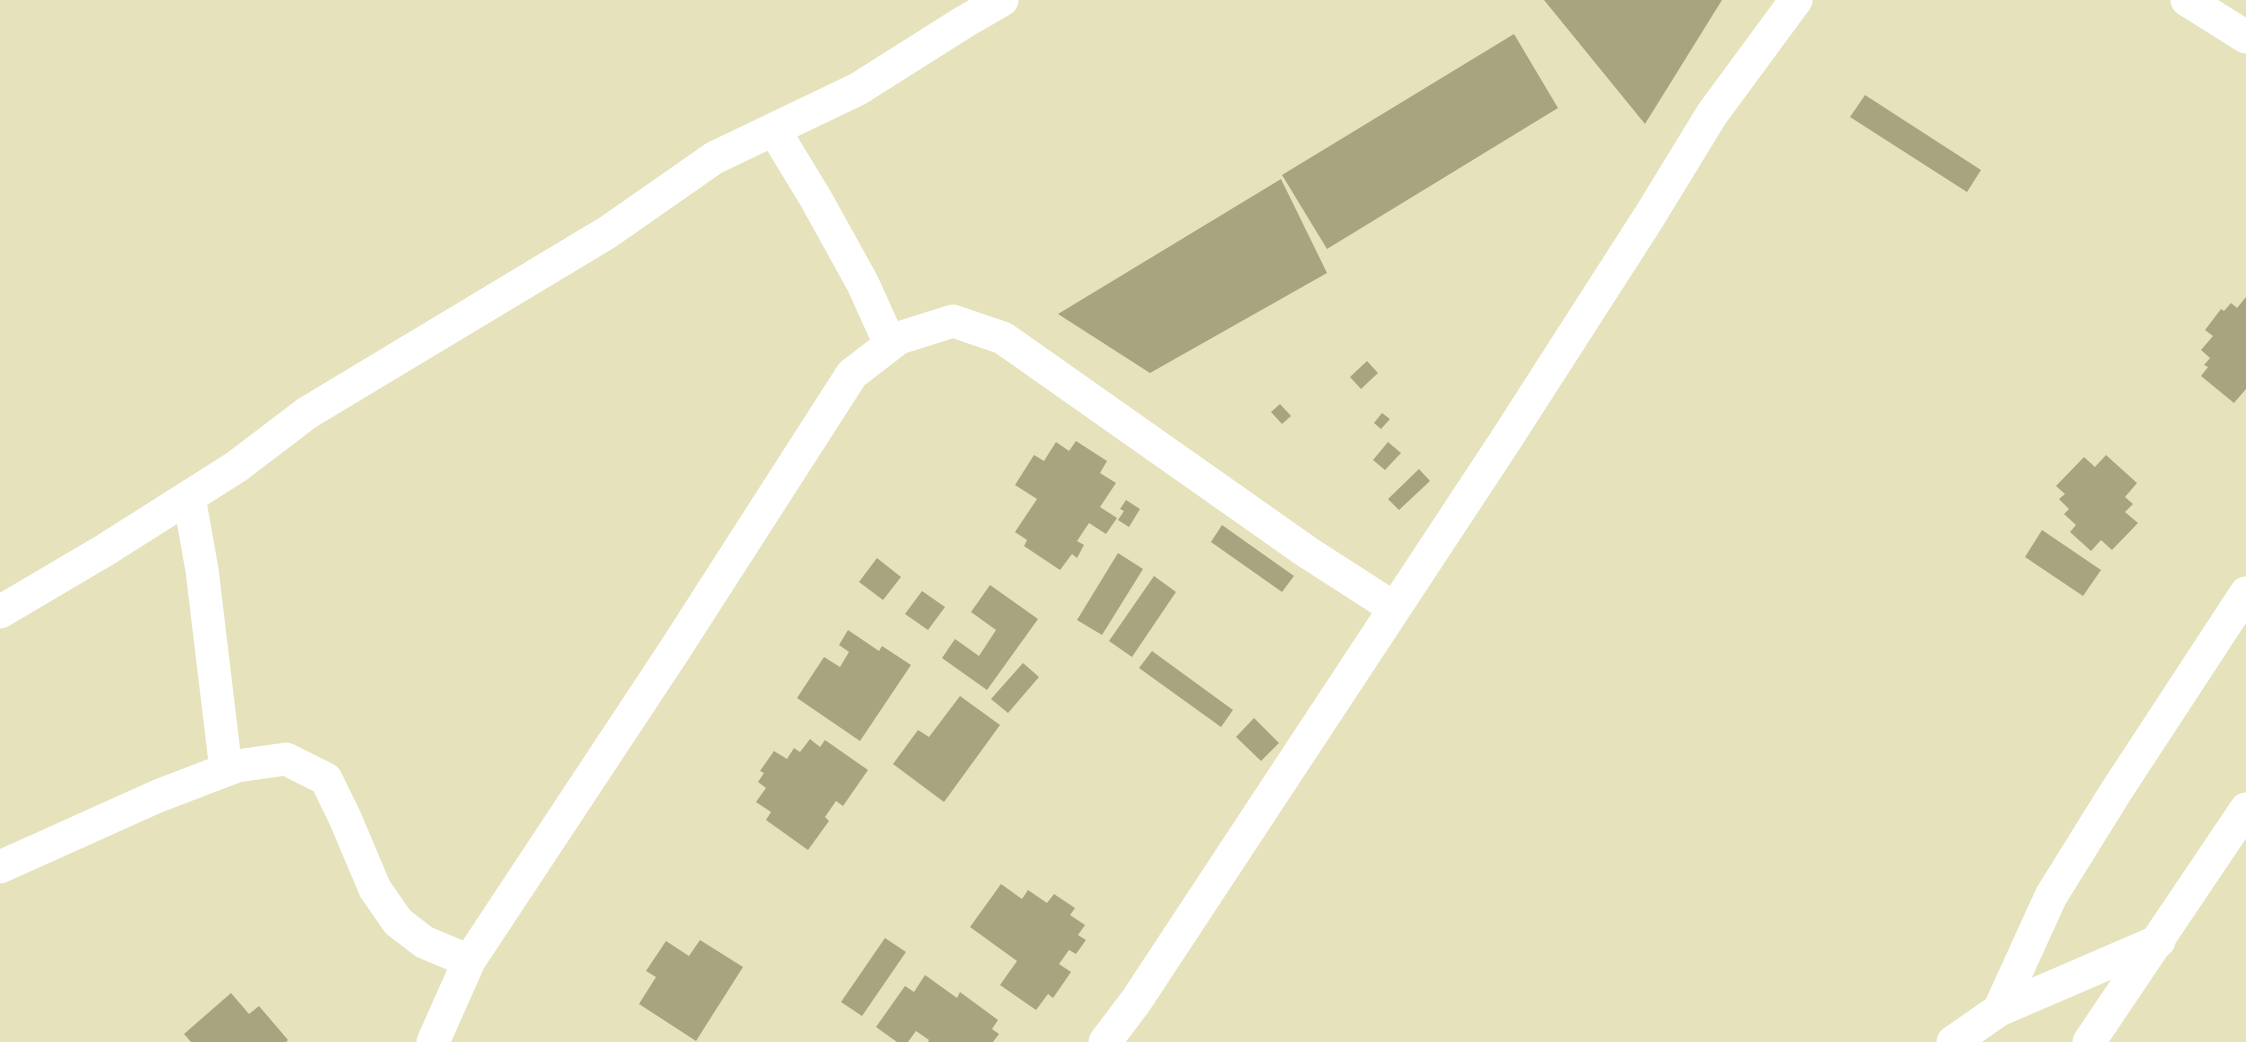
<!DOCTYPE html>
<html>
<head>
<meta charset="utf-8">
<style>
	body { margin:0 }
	canvas { display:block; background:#e6e2bc }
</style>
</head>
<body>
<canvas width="2246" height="1042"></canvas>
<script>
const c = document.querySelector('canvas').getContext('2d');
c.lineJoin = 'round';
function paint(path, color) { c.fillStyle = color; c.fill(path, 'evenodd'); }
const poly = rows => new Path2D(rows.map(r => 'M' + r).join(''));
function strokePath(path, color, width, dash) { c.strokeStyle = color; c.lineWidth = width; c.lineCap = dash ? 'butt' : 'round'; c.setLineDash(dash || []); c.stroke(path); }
paint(poly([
	[1544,0,1722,0,1645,124],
	[1514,34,1558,108,1327,249,1282,175],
	[1865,95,1981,170,1967,192,1850,117],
	[1281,179,1327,273,1150,373,1058,314],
	[2246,297,2246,389,2234,403,2201,376,2208,367,2204,365,2210,358,2201,350,2213,336,2205,330,2221,309,2224,311,2231,303,2237,308],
	[1367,361,1378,373,1361,389,1350,377],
	[1280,404,1291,416,1282,424,1271,412],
	[1382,413,1390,419,1381,429,1374,423],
	[1076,441,1107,461,1100,473,1116,483,1100,507,1117,518,1106,534,1089,523,1077,541,1084,545,1077,558,1072,554,1060,570,1024,546,1027,540,1015,532,1037,499,1015,485,1034,455,1044,461,1056,442,1069,451],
	[1388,442,1401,453,1385,470,1373,460],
	[2106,455,2137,483,2125,497,2133,504,2125,512,2138,523,2112,550,2101,540,2091,551,2070,532,2076,525,2064,514,2069,509,2059,499,2065,494,2056,486,2084,457,2095,467],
	[1419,469,1430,481,1399,510,1388,499],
	[1126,500,1140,509,1129,527,1118,520,1124,511,1120,509],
	[1222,525,1294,576,1282,592,1211,542],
	[2042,530,2101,570,2083,596,2025,557],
	[1118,553,1143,569,1102,635,1077,620],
	[877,558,901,577,883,600,859,582],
	[1154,576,1176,592,1132,657,1109,641],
	[990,585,1038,619,987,690,942,658,955,639,979,656,996,630,971,612],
	[922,591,945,607,928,630,905,614],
	[848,630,879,651,882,646,911,665,860,741,797,698,824,657,840,667,849,652,839,645],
	[1152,651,1233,710,1221,727,1139,668],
	[1023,663,1039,677,1008,713,991,699],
	[960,696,1000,725,944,802,893,764,918,730,929,737],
	[1254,718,1279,743,1261,761,1236,737],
	[810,739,820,747,825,740,868,770,843,806,836,801,825,817,829,821,808,850,766,820,771,812,756,802,766,788,758,782,764,773,760,771,774,751,787,759,794,748,800,752],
	[1001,884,1022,899,1028,890,1047,903,1054,894,1075,908,1070,915,1085,925,1078,935,1086,940,1076,954,1069,950,1059,964,1071,972,1053,998,1048,994,1036,1010,1000,985,1017,961,970,927],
	[885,938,906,952,862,1016,841,1002],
	[700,940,743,967,696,1041,639,1004,656,977,646,971,666,941,689,956],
	[925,975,957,998,960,992,998,1020,992,1029,999,1034,993,1042,928,1042,929,1040,916,1031,908,1042,897,1042,876,1027,905,986,914,992],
	[231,993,249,1014,259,1006,288,1040,286,1042,191,1042,184,1034]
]), '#a8a480');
strokePath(poly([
	[2187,0,2246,37],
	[774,130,816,199,863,284,890,344],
	[189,497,202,570,226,770],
	[0,612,105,550,236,467,307,413,608,232,714,158,858,89,964,22,1002,0],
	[0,867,158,796,226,770,237,766,286,759,326,779,345,818,375,889,398,922,424,942,469,961],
	[1999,1010,2051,896,2115,793,2246,593],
	[433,1042,469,961,674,651,852,374,899,338,953,321,1003,338,1307,552,1394,608],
	[1105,1042,1136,1001,1507,438,1649,217,1712,114,1796,0],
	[1953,1042,1999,1010,2159,941]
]), '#fff', 33);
strokePath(poly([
	[2089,1042,2246,809]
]), '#fff', 33);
</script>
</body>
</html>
